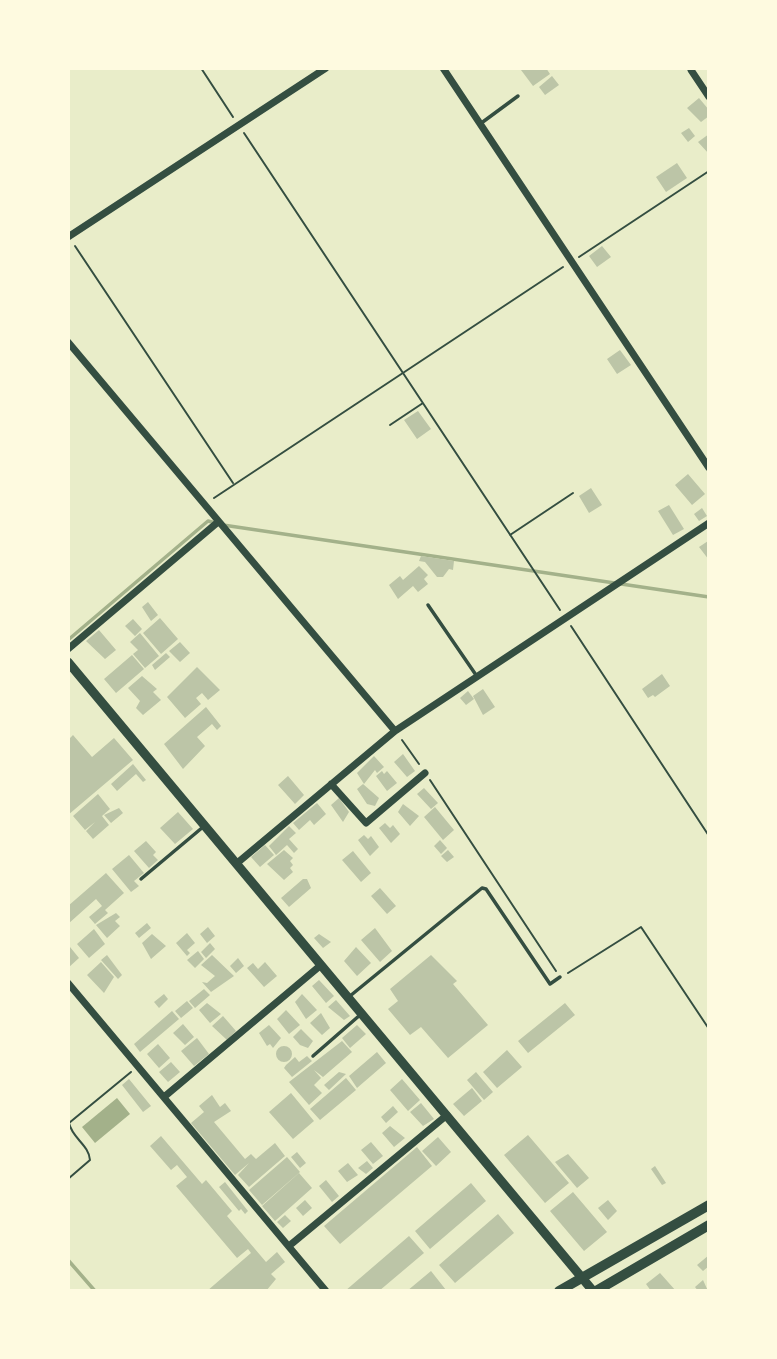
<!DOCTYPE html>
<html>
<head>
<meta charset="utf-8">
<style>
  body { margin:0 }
  #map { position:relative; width:777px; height:1359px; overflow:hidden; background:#e9edc9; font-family:Merriweather,serif }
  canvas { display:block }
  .frame { position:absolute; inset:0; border:70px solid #fefae0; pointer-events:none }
</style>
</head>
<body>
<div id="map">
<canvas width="777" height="1359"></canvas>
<div class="frame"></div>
</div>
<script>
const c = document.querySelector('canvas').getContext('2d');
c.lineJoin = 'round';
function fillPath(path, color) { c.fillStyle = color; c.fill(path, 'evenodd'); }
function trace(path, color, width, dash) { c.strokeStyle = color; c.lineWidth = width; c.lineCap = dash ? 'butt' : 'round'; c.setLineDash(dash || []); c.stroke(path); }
const water = new Path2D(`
  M117,1098L130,1114L95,1143L82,1127Z`);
const stream = new Path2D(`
  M223,525L709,597
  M68,640L208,521L216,523
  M68,1260L95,1291`);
const building = new Path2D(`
  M524,68H546L550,74L533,86L521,70Z
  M552,76L559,85L545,95L539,87Z
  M699,98L709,110V116L701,122L687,108Z
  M689,128L695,136L688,142L681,133Z
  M709,134V154L698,142Z
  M677,163L687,178L666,192L656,177Z
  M602,246L611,257L597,267L589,256Z
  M620,350L631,365L617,374L607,359Z
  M418,411L431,429L417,439L404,420Z
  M688,474L705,494L692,505L675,485Z
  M591,488L602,505L589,513L579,496Z
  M669,505L684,529L673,535L658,511Z
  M702,508L707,516L699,521L694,514Z
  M708,541L709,542V560L699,547Z
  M421,556L454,561L453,570L449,569L443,577H437L425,562L419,561Z
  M419,566L428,575L424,579L428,584L418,592L413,586L398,599L389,585L400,576L403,580Z
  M148,602L158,615L151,621L142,607Z
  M160,618L178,639L161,654L143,633Z
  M133,619L142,629L135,636L125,626Z
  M99,630L116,650L105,659L86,641Z
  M140,633L159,656L145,668L133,654L138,650L130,642Z
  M180,642L190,653L180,662L169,651Z
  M166,653L170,657L155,670L152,665Z
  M132,655L144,669L116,693L104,679Z
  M197,667L220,690L208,700L202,693L196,698L201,704L185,718L167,697Z
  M662,674L670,686L655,697L653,695L648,698L642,689Z
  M142,676L157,689L153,692L161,700L143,715L136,708L140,701L128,688Z
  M483,689L495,707L483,715L473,696Z
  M468,691L474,699L466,705L460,698Z
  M206,707L221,726L217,730L212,724L197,737L205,746L183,769L164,744Z
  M73,735L92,757L114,738L133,760L68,815V740Z
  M403,754L415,771L407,777L394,762Z
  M374,756L384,767L377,773L375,770L364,784L357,773Z
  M133,764L146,780L143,782L136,774L117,791L111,784Z
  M382,771L384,774L387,771L397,783L387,791L376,776Z
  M288,776L304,795L295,804L278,785Z
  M363,784L379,798L375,806L367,804L357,789Z
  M424,788L438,803L431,809L417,794Z
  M98,794L110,809L102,816L109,825L93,839L86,831L95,822L85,830L73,816Z
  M339,798L349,812L343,822L331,805Z
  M317,803L326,814L314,825L310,820L299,830L293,823Z
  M403,804L419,816L410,826L398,812Z
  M435,807L454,830L443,840L424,817Z
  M119,808L123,813L111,823L104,815Z
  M178,812L193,829L175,844L160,828Z
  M385,823L390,828L393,825L400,834L391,843L379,828Z
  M289,826L296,833L289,839L298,849L294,853L287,845L276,855L269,846Z
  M364,835L368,839L371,836L379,847L370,856L358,840Z
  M440,840L447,848L441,854L434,846Z
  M146,841L156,852L153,855L158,860L149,868L134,851Z
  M265,845L274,855L260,867L251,857Z
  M284,850L293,858L290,861L293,865L290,868L293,872L284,880L267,864Z
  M448,850L454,857L447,862L441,856Z
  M353,851L371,873L361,882L342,860Z
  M129,855L144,873L134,881L139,886L131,892L112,869Z
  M106,873L124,893L105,910L108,913L95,924L89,917L102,906L96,899L68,924V906Z
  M303,879H307L311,888L289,907L281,898Z
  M380,888L396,906L387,914L371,896Z
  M116,913L120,917L115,921L120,926L107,938L96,925Z
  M147,923L151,928L139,938L135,933Z
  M208,927L215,936L207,943L200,934Z
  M375,928L392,951L380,962L361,940Z
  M94,929L105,944L89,958L77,944Z
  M187,933L195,943L187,950L190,953L187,956L176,943Z
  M152,934L166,946L151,959L142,943Z
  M319,934L331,942L323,948L314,938Z
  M210,943L215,949L206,958L201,952Z
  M70,947L79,958L68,968V948Z
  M356,947L371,963L357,976L344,961Z
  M198,951L204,959L195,968L187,960Z
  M107,955L122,975L118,979L101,960Z
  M212,955L234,976L211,992L202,982L207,983L215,976L201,965Z
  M431,955L457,981L453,984L488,1025L448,1058L421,1027L410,1035L388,1009L398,1001L390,989Z
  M238,958L244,966L236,973L230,966Z
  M101,962L114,977L104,993L87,975Z
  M265,962L277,976L264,987L247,968L253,963L258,969Z
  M319,980L334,996L326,1003L312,986Z
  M204,989L210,995L195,1008L189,1001Z
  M164,994L168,999L159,1008L154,1002Z
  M302,994L317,1010L306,1019L295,1002Z
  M336,1000L350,1016L344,1020L328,1007Z
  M187,1001L193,1008L181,1018L175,1011Z
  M207,1003L221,1014L210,1023L199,1010Z
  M565,1003L575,1015L528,1053L518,1041Z
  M286,1010L300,1025L289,1034L277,1019Z
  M172,1011L179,1019L140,1052L134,1044Z
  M321,1013L330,1028L322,1035L310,1023Z
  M223,1016L236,1031L227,1040L212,1026Z
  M183,1024L194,1037L185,1045L173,1033Z
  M269,1025L281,1038L273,1048L270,1044L267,1046L259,1033Z
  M357,1025L366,1034L350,1048L342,1038Z
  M301,1029L313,1041L308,1048L300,1045L293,1037Z
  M197,1038L209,1054L194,1066L181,1051Z
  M342,1041L352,1052L323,1077L314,1070L321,1078L314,1085L322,1093L309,1105L289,1082Z
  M158,1044L170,1058L159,1068L147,1054Z
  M276 1054a8 8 0 1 1 16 0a8 8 0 1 1-16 0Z
  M507,1050L522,1067L497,1088L483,1072Z
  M377,1052L386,1063L357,1088L349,1076Z
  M307,1056L312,1061L292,1077L284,1068L286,1065L295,1057L299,1062Z
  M171,1062L180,1072L168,1082L159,1072Z
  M339,1072L346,1074L329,1090L324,1085Z
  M476,1072L493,1092L484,1100L467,1080Z
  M346,1078L356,1090L320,1120L310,1109Z
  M129,1079L151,1106L143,1112L122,1085Z
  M402,1079L420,1100L408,1111L390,1090Z
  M472,1088L482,1101L464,1116L453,1104Z
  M291,1093L314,1121L293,1139L269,1112Z
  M212,1095L220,1107L225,1103L231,1111L214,1122L245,1159L251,1154L256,1159L275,1143L285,1156L249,1187L238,1175L249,1163L235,1175L191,1123L204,1112L199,1106Z
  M421,1103L434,1119L423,1126L410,1112Z
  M393,1106L398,1112L386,1123L381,1117Z
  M390,1126L405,1138L394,1147L382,1133Z
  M528,1135L569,1183L545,1203L504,1155Z
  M161,1136L202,1184L206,1180L232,1211L227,1216L266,1262L277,1252L285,1262L271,1274L276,1279L266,1291H207L251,1253L248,1249L237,1258L176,1186L187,1177L177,1165L171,1170L150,1146Z
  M438,1137L451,1152L436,1166L422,1151Z
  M371,1142L383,1156L373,1164L361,1150Z
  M417,1147L432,1166L340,1244L324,1226Z
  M297,1152L306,1163L300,1168L291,1157Z
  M568,1154L589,1178L577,1188L555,1162Z
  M287,1157L300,1172L262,1205L249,1190Z
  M367,1161L373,1168L366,1174L358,1168Z
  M348,1163L358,1175L347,1182L338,1171Z
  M655,1166L666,1183L662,1185L651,1169Z
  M299,1173L312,1188L275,1221L262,1206Z
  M326,1180L339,1196L332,1202L319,1186Z
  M225,1182L248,1211L245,1214L241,1209L239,1211L219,1187Z
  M471,1183L486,1201L430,1249L415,1231Z
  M573,1192L607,1232L584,1251L550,1211Z
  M305,1200L312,1208L303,1216L296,1208Z
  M608,1200L617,1211L608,1220L598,1208Z
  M498,1214L514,1233L455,1283L439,1265Z
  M285,1215L291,1221L283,1228L277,1222Z
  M409,1236L424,1253L379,1291H345Z
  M709,1255V1266L703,1271L697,1265Z
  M431,1271L446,1290L407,1291Z
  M660,1273L676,1291H651L646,1284Z
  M703,1280L708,1291H698L695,1287Z`);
const path = new Path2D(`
  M201,68L233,117
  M244,133L560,610
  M75,246L233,483
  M579,257L709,171
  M390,425L423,403
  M214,498L563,267
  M510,535L573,493
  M571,626L709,836
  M402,740L419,764
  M430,780L556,971
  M568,973L641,927L709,1029
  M68,1179L90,1160C89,1145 72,1138 69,1123L131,1072`);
const service = new Path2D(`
  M480,124L518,96
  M428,605L476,675
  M141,879L203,827
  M350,996L482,888L486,889L550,984L560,977
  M313,1056L360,1015`);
const minor = new Path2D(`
  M443,68L709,468
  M691,70L709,97
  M68,237L326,68
  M68,342L395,731
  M68,649L218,522
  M331,784L366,823L425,773
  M236,864L395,731L709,523
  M68,983L326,1291
  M164,1097L321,965
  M289,1246L447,1115`);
const tertiary = new Path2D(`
  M68,662L593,1291`);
const secondary = new Path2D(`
  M559,1291L709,1205
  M596,1291L709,1225`);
fillPath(water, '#a3b18a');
trace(stream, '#a3b18a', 3.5);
fillPath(building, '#bcc5a7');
trace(path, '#344e41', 2);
trace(service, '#344e41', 3.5);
trace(minor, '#344e41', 7);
trace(tertiary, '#344e41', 9);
trace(secondary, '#344e41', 10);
</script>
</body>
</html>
